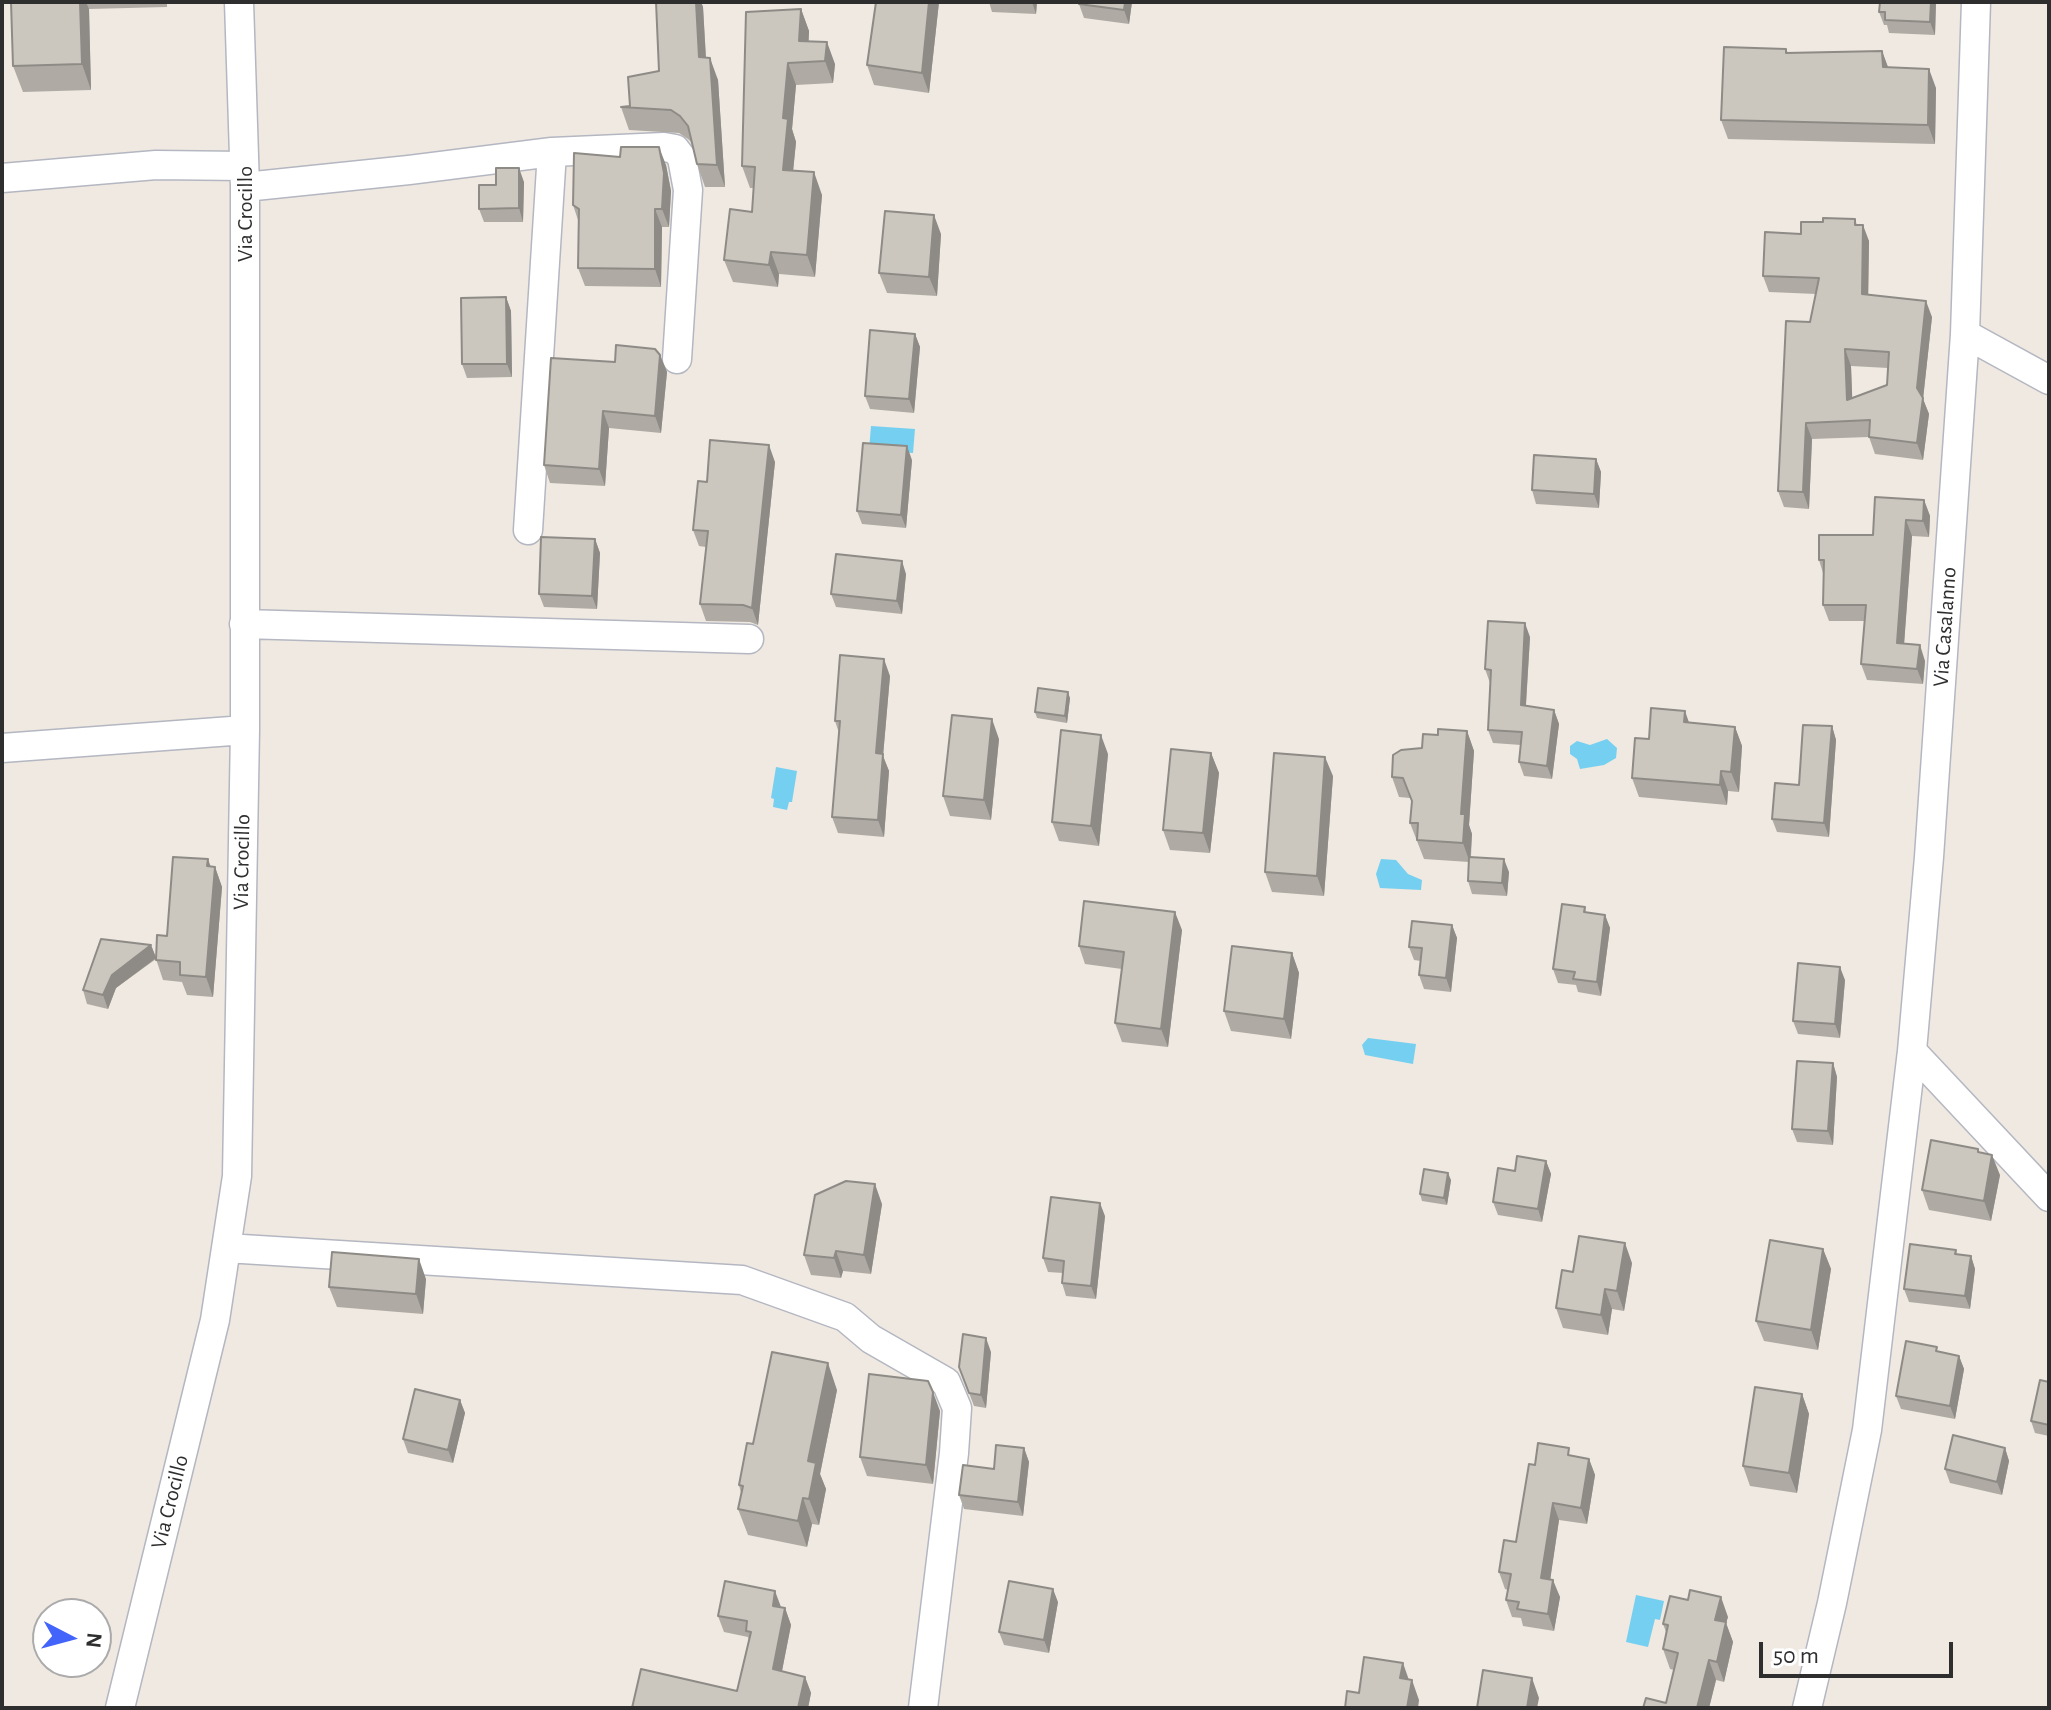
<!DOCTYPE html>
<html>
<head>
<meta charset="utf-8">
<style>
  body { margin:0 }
  #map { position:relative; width:2051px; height:1710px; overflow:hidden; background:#efe9e1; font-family:"Alegreya Sans",sans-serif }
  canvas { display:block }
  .frame { position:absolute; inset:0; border:4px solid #2e2e2e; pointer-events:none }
  .north { position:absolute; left:32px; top:1598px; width:80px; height:80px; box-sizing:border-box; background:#fff; border:2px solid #ababab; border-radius:50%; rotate:96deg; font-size:22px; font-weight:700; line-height:32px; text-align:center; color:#2e2e2e }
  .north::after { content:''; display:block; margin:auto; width:28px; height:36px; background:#4264fb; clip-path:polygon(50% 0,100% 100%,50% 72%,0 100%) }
  .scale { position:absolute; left:1759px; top:1642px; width:194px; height:36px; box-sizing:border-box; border:4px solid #2e2e2e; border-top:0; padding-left:10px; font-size:24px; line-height:28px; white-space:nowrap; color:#2e2e2e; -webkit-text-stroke:6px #fff; paint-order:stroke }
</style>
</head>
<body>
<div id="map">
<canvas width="2051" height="1710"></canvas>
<div class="frame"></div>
<div class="north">N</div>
<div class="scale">50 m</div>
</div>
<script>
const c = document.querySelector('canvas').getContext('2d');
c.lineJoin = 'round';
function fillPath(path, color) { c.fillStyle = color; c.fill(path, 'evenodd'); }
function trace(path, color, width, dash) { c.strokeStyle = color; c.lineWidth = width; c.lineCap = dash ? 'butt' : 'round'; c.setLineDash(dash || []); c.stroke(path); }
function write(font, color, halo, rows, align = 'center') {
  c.font = font + ' "Alegreya Sans",sans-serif'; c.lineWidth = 8; c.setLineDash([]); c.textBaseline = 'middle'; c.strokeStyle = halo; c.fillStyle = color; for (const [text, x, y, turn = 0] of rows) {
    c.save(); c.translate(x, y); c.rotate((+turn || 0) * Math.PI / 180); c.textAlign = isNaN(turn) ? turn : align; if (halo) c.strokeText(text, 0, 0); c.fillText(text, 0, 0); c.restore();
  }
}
const water = new Path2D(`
  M871,426L915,429L913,453L869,450Z
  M1607,739L1617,748L1616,758L1604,765L1580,769L1577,759L1570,754V746L1577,741L1590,745Z
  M776,767L797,771L792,802H789L787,810L773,807L774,799L771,798Z
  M1381,859L1396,860L1408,874L1422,880L1421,890L1380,888L1376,874Z
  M1368,1038L1416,1044L1413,1064L1365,1055L1362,1045Z
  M1636,1595L1664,1601L1660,1620L1655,1619L1648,1647L1626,1642Z`);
const street = new Path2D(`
  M1976,2L1965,334L1929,857L1912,1051L2049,1197
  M2,178L156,165L244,166
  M245,187L409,170L552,152L664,147L675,149L682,158L688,190L677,359
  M1965,334L2049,380
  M528,530L552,152
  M244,624L749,639
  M2,748L245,730
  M226,1248L742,1280L845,1317L871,1339L946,1382L957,1408L954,1453L923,1708
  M120,1708L215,1320L237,1176L245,730V187L239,2
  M1807,1708L1832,1603L1867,1430L1912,1051`);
const wall = new Path2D(`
  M11,2H167V7L89,9L91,90L23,92L13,66Z
  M656,2H701L703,7L706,57L718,80L725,187H705L697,164L692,143L688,139L679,133L629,130L621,107L630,106L659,71Z
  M876,2H939L929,93L874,85L867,65Z
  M989,2H1037L1036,14L992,12Z
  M1132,2L1129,24L1084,18L1079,4Z
  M1880,2H1936L1935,35L1889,33L1887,25H1884L1879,12Z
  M801,9L809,31L808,41L835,64L833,83L796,85L792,129L796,142L793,171L822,195L815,277L779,274L778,287L733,282L724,260L752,212L754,188H750L742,166Z
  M1786,49L1788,53L1882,51L1888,67L1936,88L1935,144L1728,139L1721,120Z
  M666,165L671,191L669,227H662L661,287L585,286L578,268V220L573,205Z
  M524,182L523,222H484L479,209L496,185Z
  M1855,219L1857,225L1869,241L1868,295L1932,317L1923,399L1929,414L1923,460L1875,454L1869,437L1812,439L1809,509L1784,507L1778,491L1816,294L1769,292L1763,276L1801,234L1823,222ZM1851,366L1888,368L1887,385L1852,398Z
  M941,234L937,296L887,293L879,273Z
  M506,297L511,311L512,377L467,378L462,364Z
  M915,334L920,347L914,413L870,409L865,396Z
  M660,355L667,372L661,433L609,428L605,486L550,483L544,465L615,362Z
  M1596,459L1601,472L1599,508L1536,504L1532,490Z
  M912,460L906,528L862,524L857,511Z
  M775,462L758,625L750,622L706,621L700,604L706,547L699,546L693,530L707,482Z
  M1924,500L1930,516L1929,537L1912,536L1904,643L1925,661L1923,684L1867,680L1861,664L1865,621H1829L1823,605V573L1819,560L1873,535Z
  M595,539L600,553L597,609L544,607L539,594Z
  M906,574L902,614L836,607L831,594Z
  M1530,637L1526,706L1554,710L1559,724L1552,779L1524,776L1519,762L1521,745L1493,743L1488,730L1490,683L1485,669Z
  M890,676L883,756L889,771L884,837L838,833L832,817L839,733L835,721Z
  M1070,698L1067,723L1037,718L1035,712Z
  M1689,723L1735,727L1742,746L1739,792L1728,791L1727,805L1639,797L1632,778L1649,739Z
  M1832,726L1836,740L1829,837L1777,832L1772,819L1799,785Z
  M1467,731L1474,751L1469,825L1472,834L1471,857L1509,872L1507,896L1472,894L1468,881L1469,862L1424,859L1410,823L1412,801L1410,798L1399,797L1392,777L1438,735Z
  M999,739L991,820L950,816L943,796Z
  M1211,753L1219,773L1210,853L1170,850L1163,830Z
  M1108,754L1099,846L1059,841L1052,822Z
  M1333,776L1324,896L1272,892L1265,872Z
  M210,867H215L222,887L213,997L187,995L182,982L163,980L156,959L116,988L108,1009L87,1004L83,990L151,945L156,957L167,936Z
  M1585,907L1586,912L1605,915L1610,928L1601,996L1578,992L1576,985L1558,983L1553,969Z
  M1452,925L1457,938L1451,992L1424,989L1419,975L1421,961L1414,960L1409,947Z
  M1182,930L1168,1047L1122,1042L1115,1023L1122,969L1085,964L1079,946Z
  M1292,953L1299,973L1291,1039L1231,1031L1224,1011Z
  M1845,980L1840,1038L1798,1034L1793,1021Z
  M1833,1063L1837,1077L1833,1145L1797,1142L1792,1129Z
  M1546,1161L1551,1174L1542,1222L1498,1215L1493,1202L1515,1171Z
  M2000,1175L1991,1221L1929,1210L1922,1190Z
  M1451,1180L1447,1205L1422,1201L1420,1194Z
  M882,1204L871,1274L843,1271L841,1278L811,1275L804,1255Z
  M1105,1216L1096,1299L1066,1296L1062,1283L1063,1273L1048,1272L1043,1258Z
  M1823,1249L1831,1269L1818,1350L1764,1341L1756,1321Z
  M1956,1250L1957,1254L1971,1256L1975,1269L1970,1309L1909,1302L1904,1289Z
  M1632,1263L1624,1311L1612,1309L1608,1335L1563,1328L1556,1308L1573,1272Z
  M426,1279L423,1314L337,1307L329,1287Z
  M991,1352L986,1408L974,1406L959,1367Z
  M1939,1352L1959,1356L1964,1369L1955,1419L1901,1409L1896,1396Z
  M2049,1382V1436L2035,1433L2031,1421Z
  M837,1390L820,1474L826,1489L819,1525L812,1524L807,1547L748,1535L738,1509L741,1493L739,1485L753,1444Z
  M1802,1394L1809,1414L1797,1493L1750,1486L1743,1466Z
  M460,1400L465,1413L453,1463L408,1453L403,1439Z
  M940,1411L933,1484L867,1476L860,1457Z
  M1024,1448L1029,1462L1023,1516L964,1509L959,1495L994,1469Z
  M2005,1448L2009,1461L2002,1495L1950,1483L1945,1469Z
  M1572,1456L1589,1459L1595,1475L1587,1524L1559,1520L1550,1579L1560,1597L1554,1631L1523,1626L1521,1618L1512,1617L1506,1600L1508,1590L1505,1589L1499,1572L1516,1542L1535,1465Z
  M1058,1602L1049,1653L1004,1645L999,1632Z
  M781,1607L785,1608L791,1625L782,1671L805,1677L811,1693L808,1708H632L737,1691L749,1641L748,1637L724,1632L718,1616Z
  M1728,1617L1726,1623L1733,1642L1724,1682L1716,1680L1709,1708H1643L1666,1703L1674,1670L1670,1669L1663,1649L1666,1632L1663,1624Z`);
const shadedWall = new Path2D(`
  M80,2H86L89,9L91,90L82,64Z
  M696,2H701L703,7L707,79L699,57Z
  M929,2H939L929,93L922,73Z
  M1032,2H1037L1036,14Z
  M1125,2H1132L1129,24L1124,10Z
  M1931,2H1936L1935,35L1930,22Z
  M801,9L809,31L808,63L799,41Z
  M827,42L835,64L833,83L825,61Z
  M1882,51L1889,70L1883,67Z
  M710,58L718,80L725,187L717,165Z
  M788,63L796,85L792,129L796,142L791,192L783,170V118Z
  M1929,69L1936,88L1935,144L1928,125Z
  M659,147L666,165L671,191L669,227L662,209Z
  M519,168L524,182L523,222L519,208Z
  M814,172L822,195L815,277L807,255Z
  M655,209L662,227L661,287L655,269Z
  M934,215L941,234L937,296L929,277Z
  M1863,225L1869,241L1868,310L1862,294Z
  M771,252L779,274L778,287L769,265Z
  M506,297L511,311L512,377L507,364Z
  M1926,301L1932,317L1923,399L1929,414L1923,460L1917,443V388Z
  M915,334L920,347L914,413L909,399Z
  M1845,349L1851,366L1853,417L1847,400Z
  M660,355L667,372L661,433L655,416Z
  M603,411L609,428L605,486L599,469Z
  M1806,423L1812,439L1809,509L1803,492Z
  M769,445L775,462L758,625L752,608Z
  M907,446L912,460L906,528L901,515Z
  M1596,459L1601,472L1599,508L1594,494Z
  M1924,500L1930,516L1929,537L1923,521Z
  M1906,520L1912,536L1903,659L1897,643Z
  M595,539L600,553L597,609L592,596Z
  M902,561L906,574L902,614L897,601Z
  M1525,623L1530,637L1525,718L1521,705Z
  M1920,645L1925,661L1923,684L1917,669Z
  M884,659L890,676L883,756L889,771L884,837L878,820L876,753Z
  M1068,692L1070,698L1067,723L1065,716Z
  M1554,710L1559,724L1552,779L1547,766Z
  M1685,711L1692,731L1684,722Z
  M992,719L999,739L991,820L984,800Z
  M1832,726L1836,740L1829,837L1824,823Z
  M1735,727L1742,746L1739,792L1731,772Z
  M1467,731L1474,751L1469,825L1472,834L1470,863L1463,843L1461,814Z
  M1101,735L1108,754L1099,846L1091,826Z
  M1211,753L1219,773L1210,853L1203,833Z
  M1325,757L1333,776L1324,896L1317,876Z
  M1721,771L1728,791L1727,805L1720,785Z
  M208,859L214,876L215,867L222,887L213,997L206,977Z
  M1504,859L1509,872L1507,896L1502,883Z
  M1175,912L1182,930L1168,1047L1161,1029Z
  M1605,915L1610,928L1601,996L1597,982Z
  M1452,925L1457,938L1451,992L1446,978Z
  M151,945L156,958L116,988L108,1009L103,995L112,975Z
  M1292,953L1299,973L1291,1039L1284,1019Z
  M1840,967L1845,980L1840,1038L1835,1024Z
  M1833,1063L1837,1077L1833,1145L1828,1131Z
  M1992,1155L2000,1175L1991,1221L1984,1201Z
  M1546,1161L1551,1174L1542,1222L1538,1209Z
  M1448,1173L1451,1180L1447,1205L1444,1198Z
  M875,1184L882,1204L871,1274L864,1255Z
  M1100,1203L1105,1216L1096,1299L1091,1286Z
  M1625,1243L1632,1263L1624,1311L1617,1291Z
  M1823,1249L1831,1269L1818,1350L1811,1330Z
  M836,1251L843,1271L841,1278L834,1258Z
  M1971,1256L1975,1269L1970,1309L1965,1296Z
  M419,1259L426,1279L423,1314L416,1294Z
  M1605,1289L1612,1309L1608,1335L1601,1315Z
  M986,1338L991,1352L986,1408L981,1395Z
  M1959,1356L1964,1369L1955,1419L1950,1406Z
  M828,1363L837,1390L820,1474L826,1489L819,1525L809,1499L808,1461Z
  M933,1392L940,1411L933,1484L926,1465Z
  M1802,1394L1809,1414L1797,1493L1789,1473Z
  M460,1400L465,1413L453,1463L448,1450Z
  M1024,1448L1029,1462L1023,1516L1018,1502Z
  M2005,1448L2009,1461L2002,1495L1997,1482Z
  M1589,1459L1595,1475L1587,1524L1581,1508Z
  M803,1498L812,1524L807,1547L798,1521Z
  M1553,1503L1559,1520L1548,1595L1541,1578Z
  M1553,1580L1560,1597L1554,1631L1548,1614Z
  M1053,1589L1058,1602L1049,1653L1044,1640Z
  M775,1591L781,1607L773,1606Z
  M1721,1597L1728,1617L1726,1623L1733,1642L1724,1682L1717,1662L1715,1620Z
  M785,1608L791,1625L779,1686L773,1669Z
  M1709,1660L1716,1680L1709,1708H1697Z
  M1403,1663L1410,1683L1400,1678Z
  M805,1677L811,1693L808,1708H798Z
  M1532,1678L1539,1698L1537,1708H1527Z
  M1412,1680L1419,1700L1418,1708H1407Z`);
const building = new Path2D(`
  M11,2H80L82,64L13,66Z
  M656,2H696L699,57L710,58L717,165L697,164L688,126L680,116L671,110L621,107L630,106L628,77L659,71Z
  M876,2H929L922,73L867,65Z
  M1079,2H1125L1124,10L1079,4Z
  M1880,2H1931L1930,22L1885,20V12H1879Z
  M801,9L799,41L827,42L825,61L788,63L783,118L788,119L783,170L814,172L807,255L771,252L769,265L724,260L730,209L752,212L755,167L742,166L746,12Z
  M1724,47L1786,49V53L1882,51L1883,67L1929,69L1928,125L1721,120Z
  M621,147H659L664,173L662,209H655V269L578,268L579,209L573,205L574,153L620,157Z
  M496,168H519V208L479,209V185H496Z
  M885,211L934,215L929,277L879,273Z
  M1823,218L1855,219V225H1863L1862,294L1926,301L1917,388L1923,398L1917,443L1869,437L1870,420L1806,423L1803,492L1778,491L1786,321L1810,322L1819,278L1763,276L1765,232L1801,234V222H1823ZM1845,349L1889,352L1887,385L1847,400Z
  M506,297L507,364H462L461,298Z
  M870,330L915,334L909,399L865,396Z
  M616,345L655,349L660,355L655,416L603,411L599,469L544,465L551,358L615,362Z
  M710,440L769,445L752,608L743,605L700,604L708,531L693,530L698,481L707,482Z
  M863,443L907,446L901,515L857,511Z
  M1534,455L1596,459L1594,494L1532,490Z
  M1875,497L1924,500L1923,521L1906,520L1897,643L1920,645L1917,669L1861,664L1866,605H1823L1824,560H1819V535H1873Z
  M541,537L595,539L592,596L539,594Z
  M836,554L902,561L897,601L831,594Z
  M1488,621L1525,623L1521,705L1554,710L1547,766L1519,762L1522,732L1488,730L1491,670L1485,669Z
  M840,655L884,659L876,753L883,754L878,820L832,817L840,721H835Z
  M1038,688L1068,692L1065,716L1035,712Z
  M1651,708L1685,711L1684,722L1735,727L1731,772L1721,771L1720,785L1632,778L1635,738L1649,739Z
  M952,715L992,719L984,800L943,796Z
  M1803,725L1832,726L1824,823L1772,819L1775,783L1799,785Z
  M1438,729L1467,731L1461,814H1465L1463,843L1417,840L1418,823H1410L1412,801L1403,778L1392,777L1393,755L1401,750L1422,748L1423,734L1438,735Z
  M1061,730L1101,735L1091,826L1052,822Z
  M1171,749L1211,753L1203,833L1163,830Z
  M1274,753L1325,757L1317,876L1265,872Z
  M173,857L208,859L207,866L215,867L206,977L180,975V962L156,960L157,935L167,936Z
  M1469,857L1504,859L1502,883L1468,881Z
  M1084,901L1175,912L1161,1029L1115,1023L1124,952L1079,946Z
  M1562,904L1585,907L1584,912L1605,915L1597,982L1573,979L1575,972L1553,969Z
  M1412,921L1452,925L1446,978L1419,975L1422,948L1409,947Z
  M101,939L151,945L112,975L103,995L83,990Z
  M1232,946L1292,953L1284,1019L1224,1011Z
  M1798,963L1840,967L1835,1024L1793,1021Z
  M1797,1061L1833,1063L1828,1131L1792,1129Z
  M1931,1140L1978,1149V1152L1992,1155L1984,1201L1922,1190Z
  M1517,1156L1546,1161L1538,1209L1493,1202L1498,1168L1515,1171Z
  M1424,1169L1448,1173L1444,1198L1420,1194Z
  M846,1181L875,1184L864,1255L836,1251L834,1258L804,1255L815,1195Z
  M1051,1197L1100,1203L1091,1286L1062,1283L1064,1261L1043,1258Z
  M1579,1236L1625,1243L1617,1291L1605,1289L1601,1315L1556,1308L1562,1270L1573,1272Z
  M1770,1240L1823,1249L1811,1330L1756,1321Z
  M1910,1244L1956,1250L1955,1254L1971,1256L1965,1296L1904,1289Z
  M332,1252L419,1259L416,1294L329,1287Z
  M963,1334L986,1338L981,1395L969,1393L959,1367Z
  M1906,1341L1937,1347L1936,1351L1959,1356L1950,1406L1896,1396Z
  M772,1352L828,1363L808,1461L816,1463L809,1499L803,1498L798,1521L738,1509L743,1486L739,1485L747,1443L753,1444Z
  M869,1374L928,1381L933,1392L926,1465L860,1457Z
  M2040,1380L2049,1382V1425L2031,1421Z
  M1755,1387L1802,1394L1789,1473L1743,1466Z
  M415,1389L460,1400L448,1450L403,1439Z
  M1953,1435L2005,1448L1997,1482L1945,1469Z
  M1538,1443L1569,1448L1568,1455L1589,1459L1581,1508L1553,1503L1541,1578L1553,1580L1548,1614L1517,1609L1519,1602L1506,1600L1511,1574L1499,1572L1504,1540L1516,1542L1529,1464L1535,1465Z
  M996,1445L1024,1448L1018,1502L959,1495L963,1465L994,1469Z
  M725,1581L775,1591L773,1606L785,1608L773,1669L805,1677L798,1708H632L641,1669L737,1691L751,1632L746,1631L747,1621L718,1616Z
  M1009,1581L1053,1589L1044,1640L999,1632Z
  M1690,1590L1721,1597L1715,1620L1726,1622L1717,1662L1709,1660L1697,1708H1643L1646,1698L1666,1703L1678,1653L1663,1649L1668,1625L1663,1624L1670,1596L1688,1600Z
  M1364,1657L1403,1663L1400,1678L1412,1680L1407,1708H1345L1347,1691L1359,1693Z
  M1483,1670L1532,1678L1527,1708H1477Z`);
const streetNames = [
  ["Via Crocillo",245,214,-90],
  ["Via Casalanno",1945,627,-86],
  ["Via Crocillo",242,862,-89],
  ["Via Crocillo",170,1502,-76]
];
fillPath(water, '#75cff0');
trace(street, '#b4b7c1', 31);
trace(street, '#fff', 28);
fillPath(wall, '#afaba4');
fillPath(shadedWall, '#8e8b86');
fillPath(building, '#cbc7bf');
trace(building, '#8e8b86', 2);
write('22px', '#2e2e2e', '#fff', streetNames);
</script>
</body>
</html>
